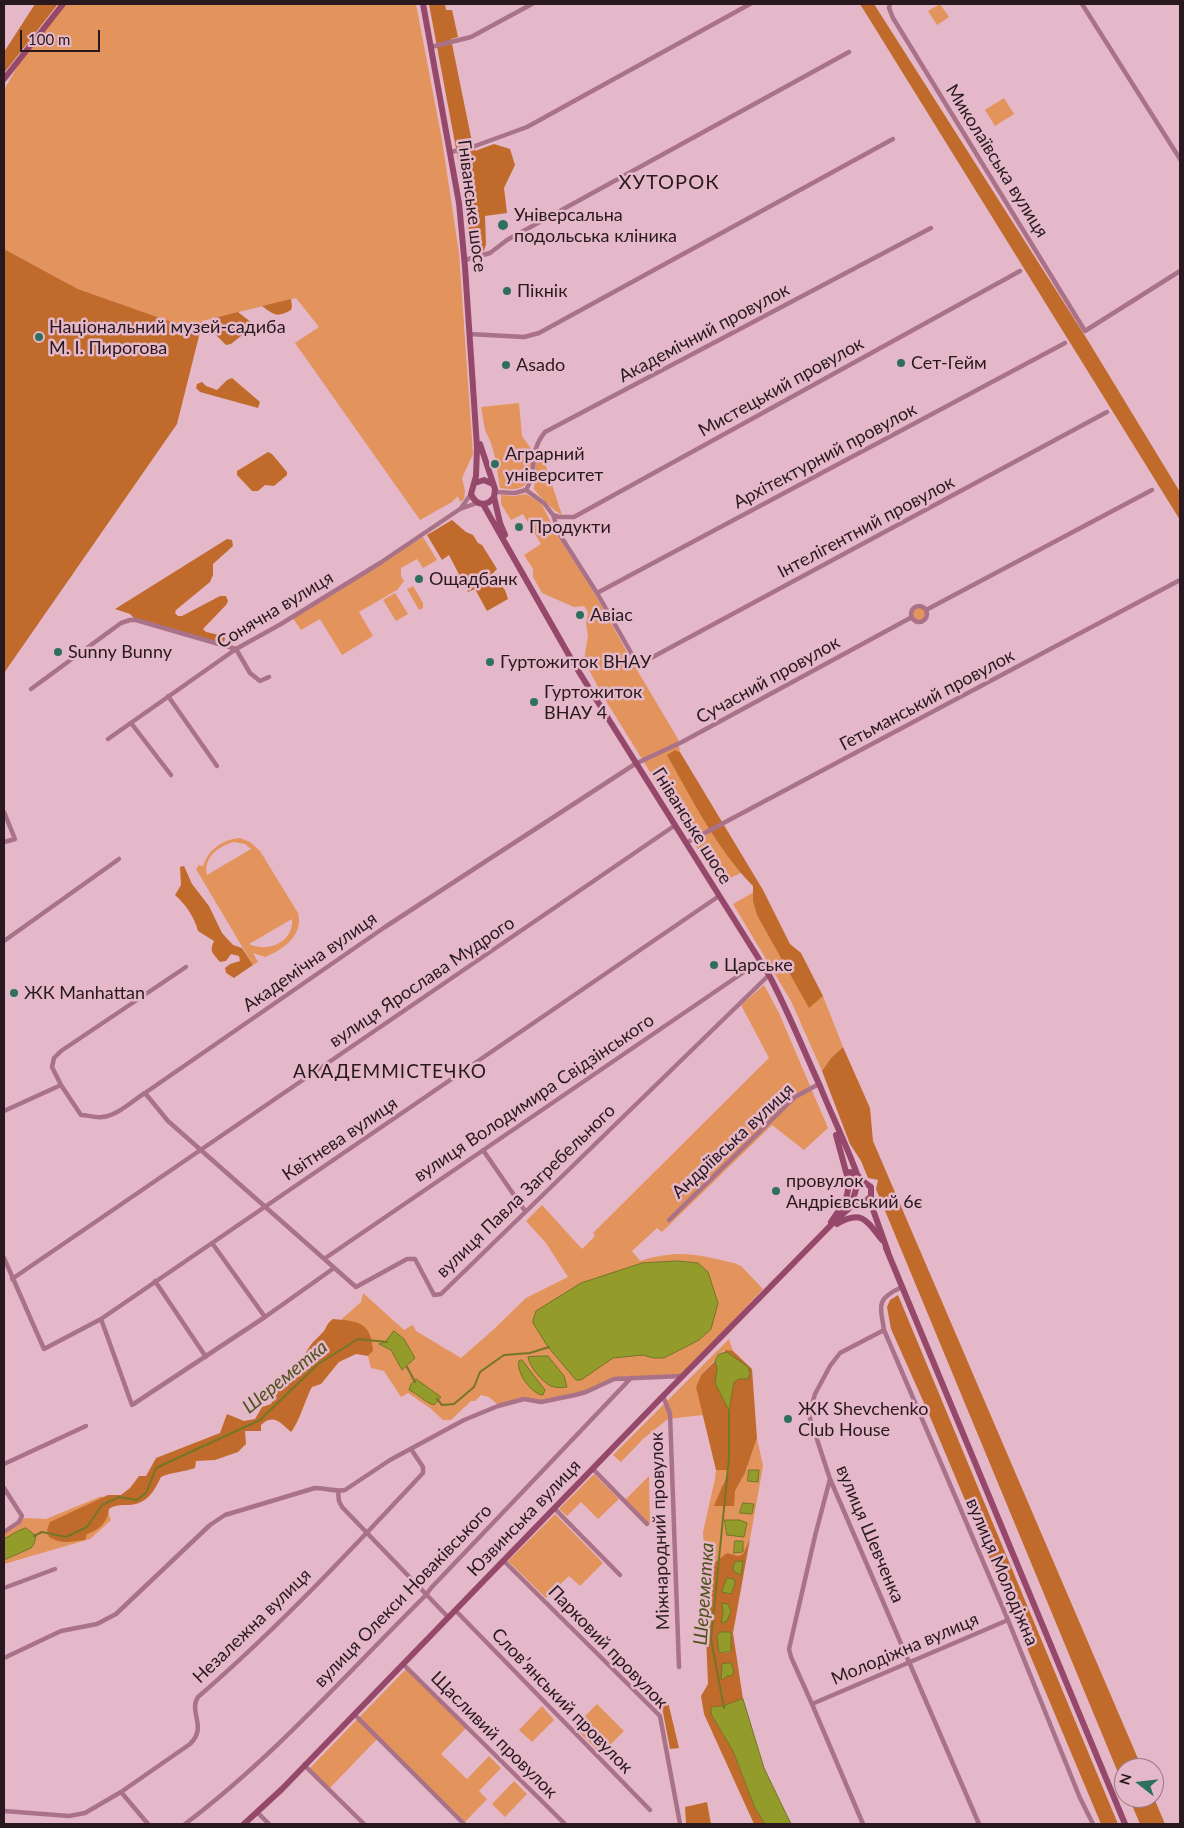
<!DOCTYPE html>
<html>
<head>
<meta charset="utf-8">
<style>
  body { margin:0 }
  #map { position:relative; width:1184px; height:1828px; overflow:hidden; background:#e4b8c9; font-family:Lato,sans-serif }
  canvas { display:block }
  .frame { position:absolute; inset:0; border:5px solid #29191f; pointer-events:none }
  .north { position:absolute; left:1114px; top:1758px; width:50px; height:50px; box-sizing:border-box; background:#e4b8c9; border:1px solid #997885; border-radius:50%; rotate:286deg; font-size:14px; font-weight:700; line-height:20px; text-align:center; color:#29191f }
  .north::after { content:''; display:block; margin:auto; width:18px; height:22px; background:#2e6f5e; clip-path:polygon(50% 0,100% 100%,50% 72%,0 100%) }
  .scale { position:absolute; left:20px; top:30px; width:80px; height:22px; box-sizing:border-box; border:2px solid #29191f; border-top:0; padding-left:6px; font-size:15px; line-height:18px; white-space:nowrap; color:#29191f; -webkit-text-stroke:4px #e4b8c9; paint-order:stroke }
</style>
</head>
<body>
<div id="map">
<canvas width="1184" height="1828"></canvas>
<div class="frame"></div>
<div class="north">N</div>
<div class="scale">100 m</div>
</div>
<script>
const c = document.querySelector('canvas').getContext('2d');
c.lineJoin = 'round';
function fillPath(path, color) { c.fillStyle = color; c.fill(path, 'evenodd'); }
function trace(path, color, width, dash) { c.strokeStyle = color; c.lineWidth = width; c.lineCap = dash ? 'butt' : 'round'; c.setLineDash(dash || []); c.stroke(path); }
function write(font, color, halo, rows, align = 'center') {
  c.font = font + ' Lato,sans-serif'; c.lineWidth = 5; c.setLineDash([]); c.textBaseline = 'middle'; c.strokeStyle = halo; c.fillStyle = color; for (const [text, x, y, turn = 0] of rows) {
    c.save(); c.translate(x, y); c.rotate((+turn || 0) * Math.PI / 180); c.textAlign = isNaN(turn) ? turn : align; if (halo) c.strokeText(text, 0, 0); c.fillText(text, 0, 0); c.restore();
  }
}
const green = new Path2D(`
  M63,4H416L442,140L459,253L473,454L462,478L465,491L464,499L460,502L458,496L452,502L420,520L295,343L319,327L296,298L202,321L200,332L78,289L4,249V90L28,48Z
  M940,4L949,17L937,25L928,11Z
  M1004,98L1014,114L995,126L985,110Z
  M519,403L522,436L532,450C530,476 533,494 500,488L495,457L491,443L485,430L481,407Z
  M540,448L560,509L562,515C556,513 538,495 534,489L537,453Z
  M526,494L541,503L558,536L595,594L637,670L678,739L680,752L675,750L705,822L741,873L719,883L606,701L584,661L588,635L586,624L588,612L584,606L574,607L542,593L533,577V569L524,555L541,544L523,514L511,520L501,504V495L514,496Z
  M423,537L437,560L423,568L417,559L401,568V576L404,581L397,590L359,612L373,636L342,655L320,619L301,630L292,617Z
  M413,586L423,603V608L419,610L407,589Z
  M395,593L408,614L396,621L383,600Z
  M911 614a8 8 0 1 1 16 0a8 8 0 1 1-16 0Z
  M240,838L250,842L260,851L298,913C304,935 283,950 265,957L253,953L258,962L253,965L196,869L199,865L203,866C209,849 221,840 240,838ZM234,842L245,844L251,849L207,875C203,857 219,846 234,842ZM292,919C294,942 268,953 249,944Z
  M754,892L753,901L809,1007L823,996L843,1047L831,1058L822,1071L791,1001L733,904Z
  M764,985L779,1013L828,1128L804,1150L772,1125L662,1232L657,1228L632,1251L640,1261C677,1249 697,1254 734,1263L741,1266L763,1289L681,1376L617,1378L589,1391L544,1402L524,1399L497,1404L489,1397L481,1395L475,1401H471L451,1420H443L430,1408L408,1393L401,1397L384,1371L371,1368L368,1356L373,1351L342,1319L361,1302L363,1293L404,1330L413,1325L416,1331L461,1358L493,1330L526,1298L568,1277L546,1243L526,1221L542,1205L582,1249L595,1236L593,1233L769,1058L741,1005Z
  M729,1339L733,1351H723L701,1375L696,1387L703,1415L668,1419L644,1438L621,1462L613,1455Z
  M757,1438L763,1466L750,1539L743,1554L713,1564L705,1579L703,1532L715,1479L716,1470H729L722,1485L735,1491L745,1473Z
  M594,1474L619,1499L598,1519L581,1502L567,1516L559,1509Z
  M649,1476L650,1524H647L624,1501Z
  M102,1496L111,1520L90,1539L4,1564V1532L25,1518L46,1519Z
  M555,1514L603,1563L580,1586L569,1576L546,1598L508,1561Z
  M407,1668L467,1727L441,1754L467,1779L489,1756L501,1768L479,1791L487,1799L465,1822L378,1738L329,1789L309,1769Z
  M597,1704L624,1731L601,1754L574,1727Z
  M542,1706L554,1720L532,1742L519,1730Z
  M514,1781L527,1794L505,1817L492,1804Z`);
const forest = new Path2D(`
  M35,4H58L4,73V52Z
  M429,4H445L446,10H452L458,37L451,39L471,137L475,151L494,144L510,149L515,165L504,188L507,213L485,216L486,244L484,251L478,254L471,251L466,202Z
  M860,4H874L1087,339L1180,492V520Z
  M4,249L78,289L200,332L177,424L4,673Z
  M291,299L292,306L291,310C277,318 274,315 262,306Z
  M238,312L252,323L251,328L231,344L226,345L210,329V319Z
  M232,378L260,402L258,408L200,392L196,388L197,384L202,382L206,386L217,390L227,380Z
  M268,452L272,454L287,472V475L274,486L265,485L258,491H252L237,475V471Z
  M452,520L466,532L473,535L478,543L482,545L497,569L492,574L505,590L508,599L487,611L475,589L468,592L449,555L442,560L427,535Z
  M227,539L232,540L233,546L213,564V575L210,582L176,610L175,613L178,616H182L220,596H226L228,601L226,605L203,629L206,632L224,636L225,639L223,645L136,620L130,614L115,609Z
  M675,750L680,752L763,890L790,944L801,953L823,996L809,1008L757,915L753,901V886C717,849 693,801 667,755Z
  M184,866L192,884L209,906L222,933L233,945L242,948L253,965L234,978L226,973L225,968L230,964L240,961L239,956L231,954L226,961L220,962C213,953 209,952 214,941L198,931C194,916 186,905 175,895L181,885L180,867Z
  M843,1047L870,1108L873,1141L1142,1768H1124V1787L876,1189L878,1180L868,1178L861,1161L850,1144L822,1071L831,1058Z
  M898,1295L1118,1824H1101L928,1412L891,1329L887,1307L890,1300Z
  M333,1319C360,1321 371,1323 373,1351L368,1356L356,1354L339,1362L321,1384L312,1387C305,1400 299,1423 291,1432C281,1423 273,1413 261,1425V1431H245L246,1444L238,1452L215,1460L196,1461L195,1468C184,1472 172,1472 161,1477C153,1493 147,1504 128,1505C121,1505 114,1505 109,1509C108,1522 99,1530 87,1534L85,1540C72,1541 61,1545 49,1537L47,1530L50,1522L108,1495H121L130,1488L139,1476H146L156,1458L220,1433L227,1414L244,1421L255,1419L262,1407L271,1404L278,1389L281,1386L282,1378C300,1369 300,1361 310,1346C314,1340 320,1336 324,1331C327,1326 328,1322 333,1319Z
  M726,1350L733,1351L752,1369L757,1438L745,1473L735,1491L734,1506H714L729,1470H716L696,1387L701,1375Z
  M750,1539L733,1633L743,1699L723,1706L712,1707L711,1713L733,1751L755,1808L765,1824H754L704,1714L701,1696L708,1684L706,1636L701,1614L705,1579L713,1564L727,1553L738,1556L743,1554ZM730,1632L731,1652L719,1653Z
  M661,1702H668L679,1748L670,1749Z
  M1129,1798H1154L1165,1824H1140Z
  M707,1802L711,1824H686L685,1807Z`);
const water = new Path2D(`
  M678,1261L698,1263L708,1272L718,1303L711,1329L699,1340L664,1358H653L643,1355L613,1358L581,1380H576L548,1347L533,1323V1320L536,1311L581,1283L642,1263Z
  M394,1331L404,1339L415,1358L402,1370L391,1350L379,1344L385,1342Z
  M727,1352L748,1367L750,1373L748,1379H739L734,1382L729,1411L715,1383L717,1369L715,1361L718,1355Z
  M543,1356H548L564,1376L567,1387C561,1388 556,1388 551,1386C542,1382 529,1366 528,1357Z
  M522,1360L545,1390L543,1395C532,1395 515,1371 519,1361Z
  M416,1379L441,1397L434,1405C426,1403 418,1394 409,1390L411,1384Z
  M749,1470H759L758,1482L748,1481Z
  M743,1503L754,1504L752,1514L740,1513Z
  M725,1520H740L747,1523L744,1537L727,1535Z
  M26,1528L36,1536L34,1544L31,1548L4,1560V1539L16,1532Z
  M735,1541H743V1552L734,1553Z
  M743,1561L741,1575L734,1572L733,1567L735,1562Z
  M727,1578L734,1579L735,1584L731,1594L722,1592Z
  M722,1603L728,1604L731,1611L727,1621L721,1623L723,1614Z
  M720,1632H731V1652H725L719,1653L717,1637Z
  M731,1663L734,1672L731,1676H727L722,1680L721,1679L722,1664Z
  M743,1699L764,1768L791,1824H765L755,1808L733,1751L711,1714V1707L723,1706Z`);
const stream = new Path2D(`
  M407,1367L415,1382
  M437,1399L442,1405L454,1404L474,1387L480,1372L504,1355L530,1353L549,1347
  M34,1536L42,1532L66,1537L87,1527L102,1505L119,1497L137,1500L146,1493L156,1468L260,1420L318,1364L358,1339L387,1342
  M724,1708L711,1639L729,1458V1410`);
const minor = new Path2D(`
  M890,4L889,8L893,18L1085,331L1180,271
  M1082,4L1180,159
  M431,47L471,37L532,4
  M451,152L475,146L527,127L750,4
  M465,260L490,253L507,240L849,52
  M469,334L524,337L539,333L893,139
  M526,490C539,470 527,454 545,432L931,228
  M496,492L515,493L526,490L544,503L553,515L560,535L597,593L638,665L1107,412
  M461,508L471,494
  M553,515L559,517H574L1020,271
  M597,593L1065,343
  M911 614a8 8 0 1 1 16 0a8 8 0 1 1-16 0Z
  M926,610L1152,490
  M31,689L121,623L130,620H136L236,649L250,673L260,681L269,677
  M168,696L217,766
  M131,723L171,775
  M108,739L236,649L281,624L380,563L460,509L477,503
  M4,812L15,839L4,842
  M686,843L1180,580
  M4,941L119,859
  M61,1085L52,1067L54,1058L61,1051L186,967
  M145,1093L168,1121L356,1287L407,1259H415L432,1291L434,1295L441,1294L769,975
  M4,1111L61,1085L81,1115C88,1115 95,1118 102,1117C117,1116 132,1101 145,1093L385,927L635,764L682,742L912,617
  M483,1150L525,1211
  M669,1220L795,1097L819,1084
  M212,1243L265,1317
  M4,1258L44,1349L101,1319L719,896
  M324,1259L760,961
  M12,1279L674,826
  M155,1281L206,1357
  M902,1287C876,1299 880,1304 884,1330L840,1353L830,1366L815,1394L809,1415L830,1479L979,1824
  M101,1319L132,1405L265,1317L334,1268
  M884,1330L1008,1620L1080,1798L1093,1824
  M663,1396L670,1414L679,1667
  M4,1464L86,1426
  M593,1469L647,1524
  M830,1479L815,1536L789,1649L791,1657L812,1704L863,1824
  M4,1488L22,1516L19,1522L4,1532
  M338,1491L339,1501L342,1507L448,1617
  M554,1508L620,1575
  M504,1561L660,1716L680,1824
  M4,1588L55,1569
  M455,1610L650,1810
  M4,1658L61,1631L97,1624L116,1614L210,1525L225,1515L315,1488C325,1488 336,1492 345,1490L390,1460L464,1420L498,1406L524,1399L541,1402L575,1395L586,1392L614,1379L682,1376
  M403,1664L565,1824
  M812,1704L1008,1620
  M354,1714L464,1824
  M304,1765L364,1824
  M121,1792L148,1824
  M4,1811L69,1816L85,1813L121,1792L190,1744C208,1727 188,1712 198,1697C278,1628 351,1550 423,1473V1467L411,1449
  M257,1812L269,1824
  M185,1824C274,1757 347,1673 426,1595L431,1588L631,1378`);
const secondary = new Path2D(`
  M423,4L459,203L465,267L477,447L476,476L471,494C476,506 487,507 494,497
  M4,79L63,4
  M480,444L495,489L494,497L500,523L505,535
  M475,483L484,480L493,484
  M483,504L574,664L769,975C788,1011 803,1049 820,1086C832,1116 846,1144 857,1174L861,1180L871,1187V1204L888,1252
  M850,1172L856,1188
  M847,1206L853,1199L857,1186
  M831,1222L844,1203L847,1195L849,1183L836,1135
  M837,1224C862,1209 867,1221 882,1240
  M886,1248L1125,1824
  M244,1824L282,1789L663,1396L834,1222L856,1202L867,1200L871,1196`);
const markers = [
  [503,225,6,"#2e6f5e"],
  [507,291,5,"#2e6f5e"],
  [39,337,5,"#2e6f5e"],
  [901,363,5,"#2e6f5e"],
  [506,365,5,"#2e6f5e"],
  [495,464,5,"#2e6f5e"],
  [519,527,5,"#2e6f5e"],
  [419,579,5,"#2e6f5e"],
  [580,615,5,"#2e6f5e"],
  [58,652,5,"#2e6f5e"],
  [490,662,5,"#2e6f5e"],
  [534,702,5,"#2e6f5e"],
  [714,965,5,"#2e6f5e"],
  [14,993,5,"#2e6f5e"],
  [776,1191,5,"#2e6f5e"],
  [788,1419,5,"#2e6f5e"]
];
const streetNames = [
  ["Миколаївська вулиця",997,161,58],
  ["Гніванське шосе",472,206,83],
  ["Академічний провулок",704,333,-28],
  ["Мистецький провулок",781,387,-29],
  ["Архітектурний провулок",825,456,-28],
  ["Інтелігентний провулок",866,527,-28],
  ["Сонячна вулиця",275,610,-31],
  ["Сучасний провулок",768,680,-29],
  ["Гетьманський провулок",927,700,-28],
  ["Гніванське шосе",692,826,58],
  ["Академічна вулиця",310,962,-35],
  ["вулиця Ярослава Мудрого",422,982,-34],
  ["вулиця Володимира Свідзінського",534,1098,-34],
  ["Квітнева вулиця",340,1139,-34],
  ["Андріївська вулиця",733,1141,-43],
  ["вулиця Павла Загребельного",526,1191,-44],
  ["Юзвинська вулиця",524,1518,-46],
  ["Міжнародний провулок",660,1531,-92],
  ["вулиця Шевченка",870,1534,67],
  ["вулиця Молодіжна",1002,1572,67],
  ["вулиця Олекси Новаківського",403,1596,-46],
  ["Незалежна вулиця",252,1626,-44],
  ["Парковий провулок",608,1647,46],
  ["Молодіжна вулиця",905,1649,-23],
  ["Словʼянський провулок",562,1701,46],
  ["Щасливий провулок",494,1735,45]
];
const poiNames = [
  ["Універсальна",514,215],
  ["подольська кліника",514,236],
  ["Пікнік",517,291],
  ["Національний музей-садиба",49,327],
  ["М. І. Пирогова",49,348],
  ["Сет-Гейм",911,363],
  ["Asado",516,365],
  ["Аграрний",505,454],
  ["університет",505,475],
  ["Продукти",529,527],
  ["Ощадбанк",429,579],
  ["Авіас",590,615],
  ["Sunny Bunny",68,652],
  ["Гуртожиток ВНАУ",500,662],
  ["Гуртожиток",544,692],
  ["ВНАУ 4",544,713],
  ["Царське",724,965],
  ["ЖК Manhattan",24,993],
  ["провулок",786,1181],
  ["Андрієвський 6є",786,1202],
  ["ЖК Shevchenko",798,1409],
  ["Club House",798,1430]
];
const neighbourhoodNames = [
  ["АКАДЕММІСТЕЧКО",390,1072]
];
const waterNames = [
  ["Шереметка",285,1377,-39],
  ["Шереметка",704,1594,-86]
];
const quarterNames = [
  ["ХУТОРОК",669,183]
];
fillPath(green, '#e3935c');
fillPath(forest, '#c06b2b');
fillPath(water, '#939c2b');
trace(water, '#737527', 1);
trace(stream, '#737527', 2);
trace(minor, '#a97288', 4.5);
trace(secondary, '#96486a', 6);
for (const [x, y, r, color] of markers) { const dot = new Path2D(); dot.arc(x, y, r, 0, 2 * Math.PI); c.fillStyle = color; c.fill(dot); trace(dot, '#e4b8c9', 2); }
write('18px', '#29191f', '#e4b8c9', streetNames);
write('18px', '#29191f', '#e4b8c9', poiNames, 'left');
c.letterSpacing = '1px';
write('19px', '#29191f', '#e4b8c9', neighbourhoodNames);
c.letterSpacing = '0px';
write('italic 19px', '#4e531b', '#e4b8c9', waterNames);
c.letterSpacing = '1px';
write('20px', '#29191f', '#e4b8c9', quarterNames);
c.letterSpacing = '0px';
</script>
</body>
</html>
